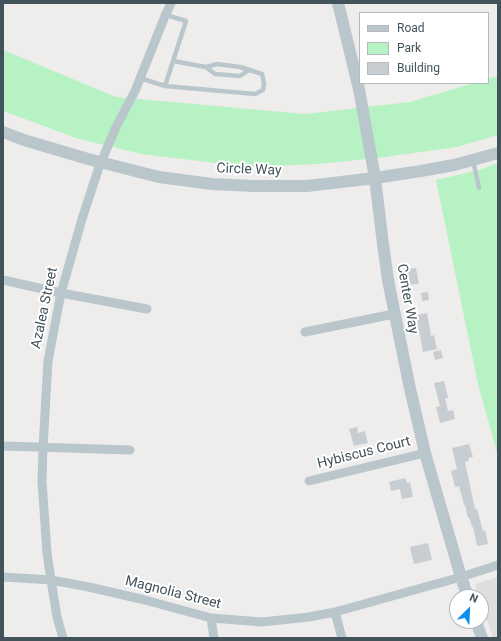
<!DOCTYPE html>
<html>
<head>
<meta charset="utf-8">
<style>
  body { margin:0 }
  #map { position:relative; width:501px; height:641px; overflow:hidden; background:#efecec; font-family:Roboto,sans-serif }
  canvas { display:block }
  .frame { position:absolute; inset:0; border:4px solid #43535b; pointer-events:none }
  .legend { position:absolute; left:359px; top:12px; width:130px; height:72px; box-sizing:border-box; background:#fff; border:1px solid #b4babd; margin:0; padding:5px 7px; list-style:none; font-size:12px; color:#43535b }
  .legend li { display:flex; align-items:center; gap:8px; height:20px }
  .legend b { width:20px; border:1px solid #b4babd }
  .north { position:absolute; left:449px; top:589px; width:40px; height:40px; box-sizing:border-box; background:#fff; border:1px solid #b4babd; border-radius:50%; rotate:24deg; font-size:11px; font-weight:700; line-height:16px; text-align:center; color:#43535b }
  .north::after { content:''; display:block; margin:auto; width:14px; height:18px; background:#0b90eb; clip-path:polygon(50% 0,100% 100%,50% 72%,0 100%) }
</style>
</head>
<body>
<div id="map">
<canvas width="501" height="641"></canvas>
<div class="frame"></div>
<ul class="legend">
<li><b style="height:5px;background:#b9c7cd"></b>Road</li>
<li><b style="height:11px;background:#b6f2c3"></b>Park</li>
<li><b style="height:11px;background:#c8cdd2"></b>Building</li>
</ul>
<div class="north">N</div>
</div>
<script>
const c = document.querySelector('canvas').getContext('2d');
c.lineJoin = 'round';
function fillPath(path, color) { c.fillStyle = color; c.fill(path, 'evenodd'); }
function trace(path, color, width, dash) { c.strokeStyle = color; c.lineWidth = width; c.lineCap = dash ? 'butt' : 'round'; c.setLineDash(dash || []); c.stroke(path); }
function write(font, color, halo, rows, align = 'center') {
  c.font = font + ' Roboto,sans-serif'; c.lineWidth = 4; c.setLineDash([]); c.textBaseline = 'middle'; c.strokeStyle = halo; c.fillStyle = color; for (const [text, x, y, turn = 0] of rows) {
    c.save(); c.translate(x, y); c.rotate((+turn || 0) * Math.PI / 180); c.textAlign = isNaN(turn) ? turn : align; if (halo) c.strokeText(text, 0, 0); c.fillText(text, 0, 0); c.restore();
  }
}
const education = new Path2D(`
  M498,577V638H493L481,602V597H479L475,584Z`);
const green = new Path2D(`
  M3,50L116,97L305,114L410,102L474,83H488V79L498,76V135L457,147L385,157L319,164L248,167L142,154L79,139L3,111Z
  M498,163V456L478,384L436,180L479,170Z`);
const building = new Path2D(`
  M416,268L419,284L409,285L406,269Z
  M428,292L429,300L422,301L421,293Z
  M427,313L431,336L434,335L437,349L423,352L416,315Z
  M441,350L443,358L435,360L433,352Z
  M444,381L448,398H445L448,411L453,410L455,419L440,423L436,407L440,406L434,383Z
  M357,427L358,433L365,431L368,443L354,446L349,429Z
  M469,444L473,457L468,458L469,461L465,462L475,509H477L483,531L485,530L488,544L477,546L473,527H472L469,517L468,518L465,505H464L459,486L455,487L451,471L457,469L452,448Z
  M405,478L407,483L410,482L413,497L402,499L400,489L391,491L389,482Z
  M428,543L432,560L414,564L410,547Z`);
const service = new Path2D(`
  M166,15L186,21L165,86L255,94L263,90L264,83L262,74L240,67L217,64L206,67
  M173,61L206,67L215,74L240,76L249,70
  M140,78L165,86
  M473,160L479,188`);
const minor = new Path2D(`
  M3,280L61,293L147,309
  M305,332L394,314
  M3,446L130,450
  M309,481L425,453
  M3,577L51,580L89,587L145,600L211,618L262,622L309,617L335,612L461,577L498,565
  M335,612L342,638
  M211,618L214,638
  M63,638L57,617L51,580L47,553L42,481L43,448L48,361L61,293L82,219L99,167L116,127L135,91L165,16L171,3`);
const tertiary = new Path2D(`
  M338,3L359,89L375,178L383,244L388,280L409,384L425,453L461,577L468,597
  M3,132L24,140L88,159L159,177L212,184L254,186H307L375,178L421,171L454,165L498,153
  M476,621L482,638`);
const streetNames = [
  ["Circle Way",249,170,2],
  ["Center Way",407,299,80],
  ["Azalea Street",45,308,-78],
  ["Hybiscus Court",364,453,-14],
  ["Magnolia Street",173,593,14]
];
fillPath(education, '#e0dddf');
fillPath(green, '#b6f2c3');
fillPath(building, '#c8cdd2');
trace(service, '#b9c7cd', 4.5);
trace(minor, '#b9c7cd', 9);
trace(tertiary, '#b9c7cd', 12);
write('14px', '#43535b', '#fff', streetNames);
</script>
</body>
</html>
